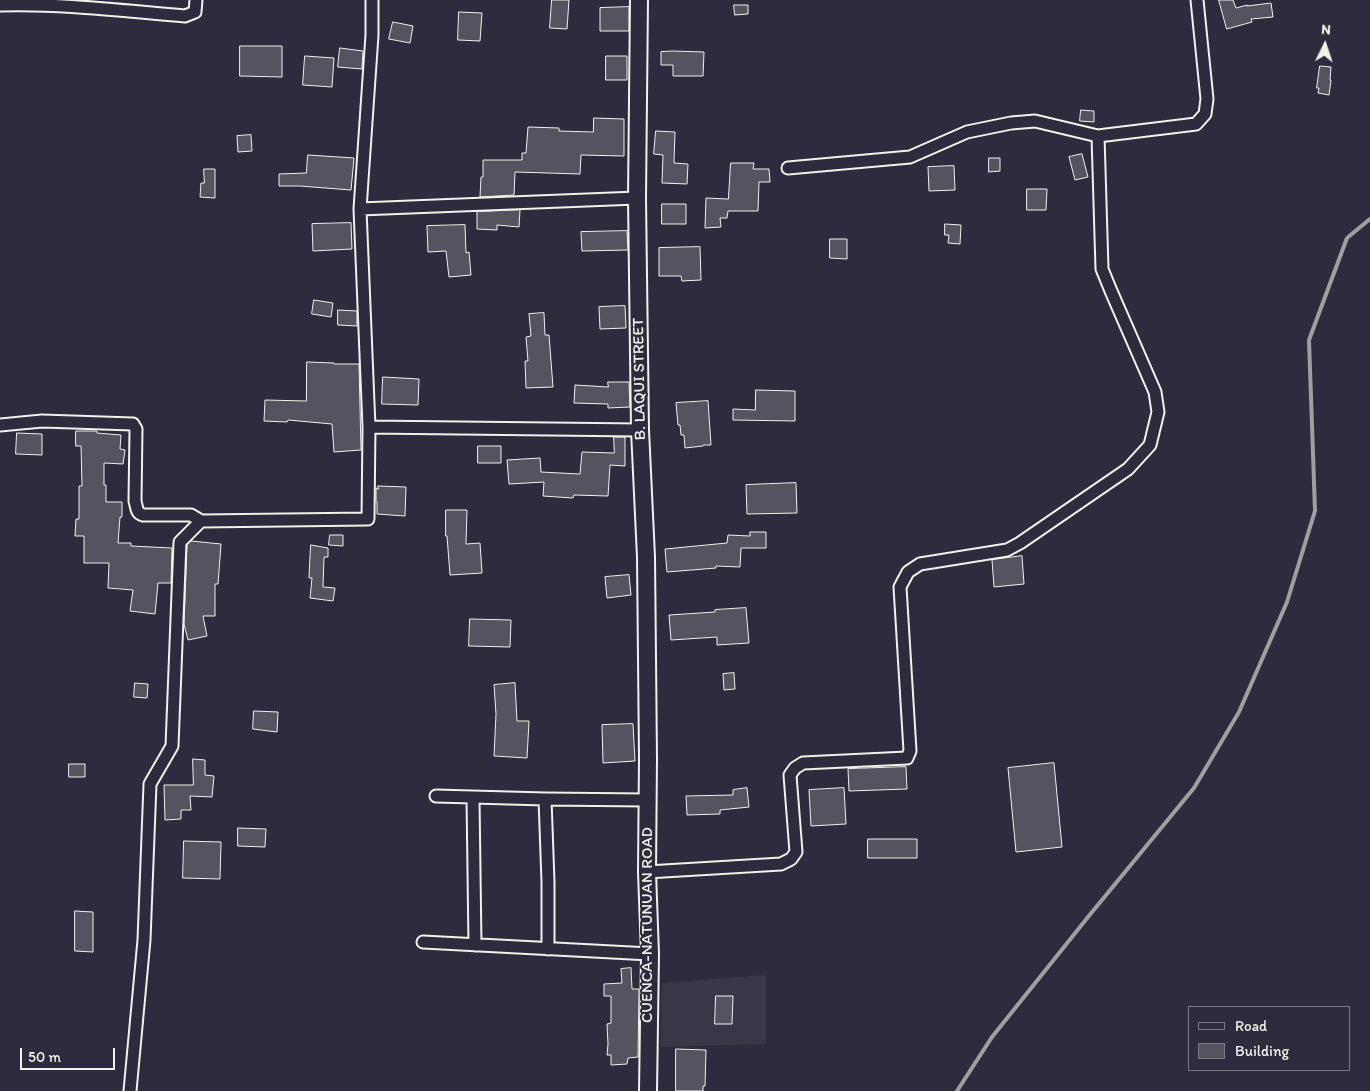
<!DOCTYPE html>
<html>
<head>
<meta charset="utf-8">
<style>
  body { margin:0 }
  #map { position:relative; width:1370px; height:1091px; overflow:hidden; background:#2f2a3d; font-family:Itim,sans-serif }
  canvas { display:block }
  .legend { position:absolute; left:1188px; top:1006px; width:162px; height:65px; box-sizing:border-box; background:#2f2a3d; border:1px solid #7e7a81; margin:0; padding:6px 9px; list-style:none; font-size:15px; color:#f4f1e8 }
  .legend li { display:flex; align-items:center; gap:10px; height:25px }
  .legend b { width:25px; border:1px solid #7e7a81 }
  .north { position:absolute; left:1300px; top:20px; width:50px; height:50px; -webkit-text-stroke:4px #2f2a3d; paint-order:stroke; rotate:4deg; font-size:14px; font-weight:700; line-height:20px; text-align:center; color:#f4f1e8 }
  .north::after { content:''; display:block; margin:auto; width:18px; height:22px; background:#f4f1e8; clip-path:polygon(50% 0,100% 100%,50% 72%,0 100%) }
  .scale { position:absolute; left:20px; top:1048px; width:95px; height:22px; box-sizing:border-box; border:2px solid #f4f1e8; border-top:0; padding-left:6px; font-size:15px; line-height:18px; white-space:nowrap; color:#f4f1e8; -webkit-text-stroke:4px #2f2a3d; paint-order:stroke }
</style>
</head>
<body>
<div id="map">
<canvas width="1370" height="1091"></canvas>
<ul class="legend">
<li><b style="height:6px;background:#2f2a3d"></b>Road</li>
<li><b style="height:14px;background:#56525f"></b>Building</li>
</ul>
<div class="north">N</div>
<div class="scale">50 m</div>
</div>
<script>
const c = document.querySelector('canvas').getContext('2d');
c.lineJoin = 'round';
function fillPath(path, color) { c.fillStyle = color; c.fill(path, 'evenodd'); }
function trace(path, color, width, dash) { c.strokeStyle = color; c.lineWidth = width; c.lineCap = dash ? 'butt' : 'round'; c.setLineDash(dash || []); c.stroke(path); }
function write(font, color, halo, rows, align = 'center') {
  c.font = font + ' Itim,sans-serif'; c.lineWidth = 4; c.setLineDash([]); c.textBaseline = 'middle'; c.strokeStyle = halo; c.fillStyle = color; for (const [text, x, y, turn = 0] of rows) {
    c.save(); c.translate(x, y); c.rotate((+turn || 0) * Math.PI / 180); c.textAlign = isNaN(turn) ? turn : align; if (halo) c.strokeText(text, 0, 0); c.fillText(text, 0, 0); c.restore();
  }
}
const built = new Path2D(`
  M766,975V1044L660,1047L662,983Z`);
const stream = new Path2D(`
  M957,1091L992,1037L1088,917L1194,788L1239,712L1287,602L1315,511L1309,340L1347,238L1370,219`);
const building = new Path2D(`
  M552,0H569L567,29L550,28Z
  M1219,0H1233L1236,8L1247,5V6L1271,3L1273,17L1251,19L1252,22L1227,29Z
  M734,5H748V14L735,15Z
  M629,7V31H600V8Z
  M459,12L482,13L480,41L458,40Z
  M393,22L413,26L410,43L389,39Z
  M240,46H282V77L240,76Z
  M340,48L363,51L362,69L338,67Z
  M673,51L704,52L703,76H673V65H661V52Z
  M305,56L334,58L332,87L303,85Z
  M606,56H627V80H606Z
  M1320,66L1331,67L1330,80H1331L1329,95L1318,93L1319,88H1317Z
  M1081,110L1094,111V122L1080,121Z
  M594,118L624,119V156L581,155L580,174L515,172L514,195L480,197L481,177H483V160H522V153H526L528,127L559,128V131L593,132Z
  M656,131L675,132L674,163L688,164L687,184L662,183L663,155L654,154Z
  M251,135L252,151L238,152L237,136Z
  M1082,154L1088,177L1075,180L1069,157Z
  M308,155L354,158L351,190L300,186H279V174L306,173Z
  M989,158H1000V171L989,172Z
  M731,163H754L753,169H769L770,182H759L758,211H728L727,218H720L721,227L705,228L706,198L728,199Z
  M954,166L955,190L929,191L928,167Z
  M204,169H215V198L200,197L201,183H204Z
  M1027,189H1047L1046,210H1027Z
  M662,204H686V224H662Z
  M520,210L519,227L497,225V230L477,229V212Z
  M351,223L352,249L313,251L312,224Z
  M945,224L961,225L960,244L948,243L949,235H945Z
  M465,225L466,253L469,252L471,275L449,277L446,251L428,252L427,226Z
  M627,231L628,250L582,251L581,232Z
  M830,239H847V259L830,258Z
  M700,247L701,280L682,281L681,276H659V248Z
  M314,300L333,303L331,317L312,314Z
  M625,306L626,328L600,329L599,307Z
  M338,310L357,311V326L338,325Z
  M544,313L545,335H549L553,387L526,388L525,361H528L526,337L531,336L529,314Z
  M307,362L334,363V364H359L361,450L334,452L332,424L288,420L287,422L264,421L265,400L306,401Z
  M383,377L419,379L418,405L382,404Z
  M608,382H629L630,407L608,408V404L574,403L575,385L608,387Z
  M756,390L795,391V421L733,420V409L755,410Z
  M708,401L711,445H703V446L685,448L684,435H681L680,425H678L676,403Z
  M76,431H97V433L121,435L120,449L125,450L123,464L104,463V485H106V502H122V517H120L118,543H131V546L172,548L171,583H158L155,614L130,611L133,590L108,588L109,563H84V536H75L76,519H79V486H82L81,446H76Z
  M17,433L42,434V455L16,454Z
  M614,437H625V466L610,465L608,496L574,495L573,498L543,496L544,482L509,484L507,460L540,458L541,472L580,474L582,452L614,453Z
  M478,446H501V463H478Z
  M796,483L797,513L747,514L746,485Z
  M378,486L406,487L405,516L377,514V502L376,501V488L378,489Z
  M446,510H467L466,544L480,543L482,573L450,575L447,536H446Z
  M750,532H766V548H741L740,567L716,566V568L667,572L665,549L727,543L728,535L750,536Z
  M330,535H343V546L329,545Z
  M191,541L221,544L218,584H215V616H203L207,636L188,640L184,624L187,545Z
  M311,545L328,548V557H324L323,587L335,588L333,601L310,598L312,578H309L310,556Z
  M1022,556L1024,584L994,587L992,560Z
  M629,575L631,595L607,598L605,577Z
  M746,608L749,643L717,645V637L671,640L669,615L715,612V610Z
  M470,619L511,620L510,647L469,646Z
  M734,673L735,689L724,690L723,674Z
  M135,683L148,684L147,698L134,697Z
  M515,683L517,721H529L527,758L494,756L496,714L494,685Z
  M254,711L278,712L277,732L253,729Z
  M633,724L635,761L603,763L602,725Z
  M193,759L205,760V775L214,776L212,797L190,796L191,810H181V819L165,820L164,785H193Z
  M1054,763L1062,847L1016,852L1008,768Z
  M69,764H85V777H69Z
  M906,767L907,789L849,791L848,769Z
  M747,788L749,807L720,810V814L687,815L686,796L733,795V790Z
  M844,788L846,824L811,826L809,790Z
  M238,828L266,829L265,847L238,846Z
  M868,839H917V858H868Z
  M184,841L221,842L220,879L183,878Z
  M75,911L93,912V952L75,951Z
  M631,968L632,989H639L638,1057L628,1058L627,1064L611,1065V1055H607L608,1044L607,1024L611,1023V996H604V984L622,983L621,969Z
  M716,996H733L732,1024H715Z
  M676,1049L706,1050L705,1086H703V1091H676Z`);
const street = new Path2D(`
  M0,5C62,3 124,11 185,16L195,12L196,0
  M788,168L910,157L967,132L1011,123L1035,121L1098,136
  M360,209L637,198
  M0,425L42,421L133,424L136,429L135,501C137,508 136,513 143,515H191L201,521
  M369,427L640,430
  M436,796L545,799L647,800
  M473,798L475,945
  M545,799L548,882V949
  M647,872L781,864L791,859L796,852L790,775L795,768L803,763L907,758L910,751L900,587L908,572L920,564L1007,550L1020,543L1128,469L1150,445L1158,412L1155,392L1111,291L1102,269L1098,136L1196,124L1205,114L1207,99L1197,0
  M423,942L650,954
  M130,1091L144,940L150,784L172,746L180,542L201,521L368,519L369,427L360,209L372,35V0`);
const secondary = new Path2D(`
  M639,0L637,198L640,430L646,557L648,758L647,872L650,954L648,1091`);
const streetNames = [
  ["B. LAQUI STREET",640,379,-91],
  ["CUENCA-NATUNUAN ROAD",648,925,-90]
];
fillPath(built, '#3b3647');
trace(stream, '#a19ea0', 4);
fillPath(building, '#56525f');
trace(building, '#f4f1e8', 1);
trace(street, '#f4f1e8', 15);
trace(secondary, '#f4f1e8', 20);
trace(street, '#2f2a3d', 11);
trace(secondary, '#2f2a3d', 16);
write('16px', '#f4f1e8', '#2f2a3d', streetNames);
</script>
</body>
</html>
